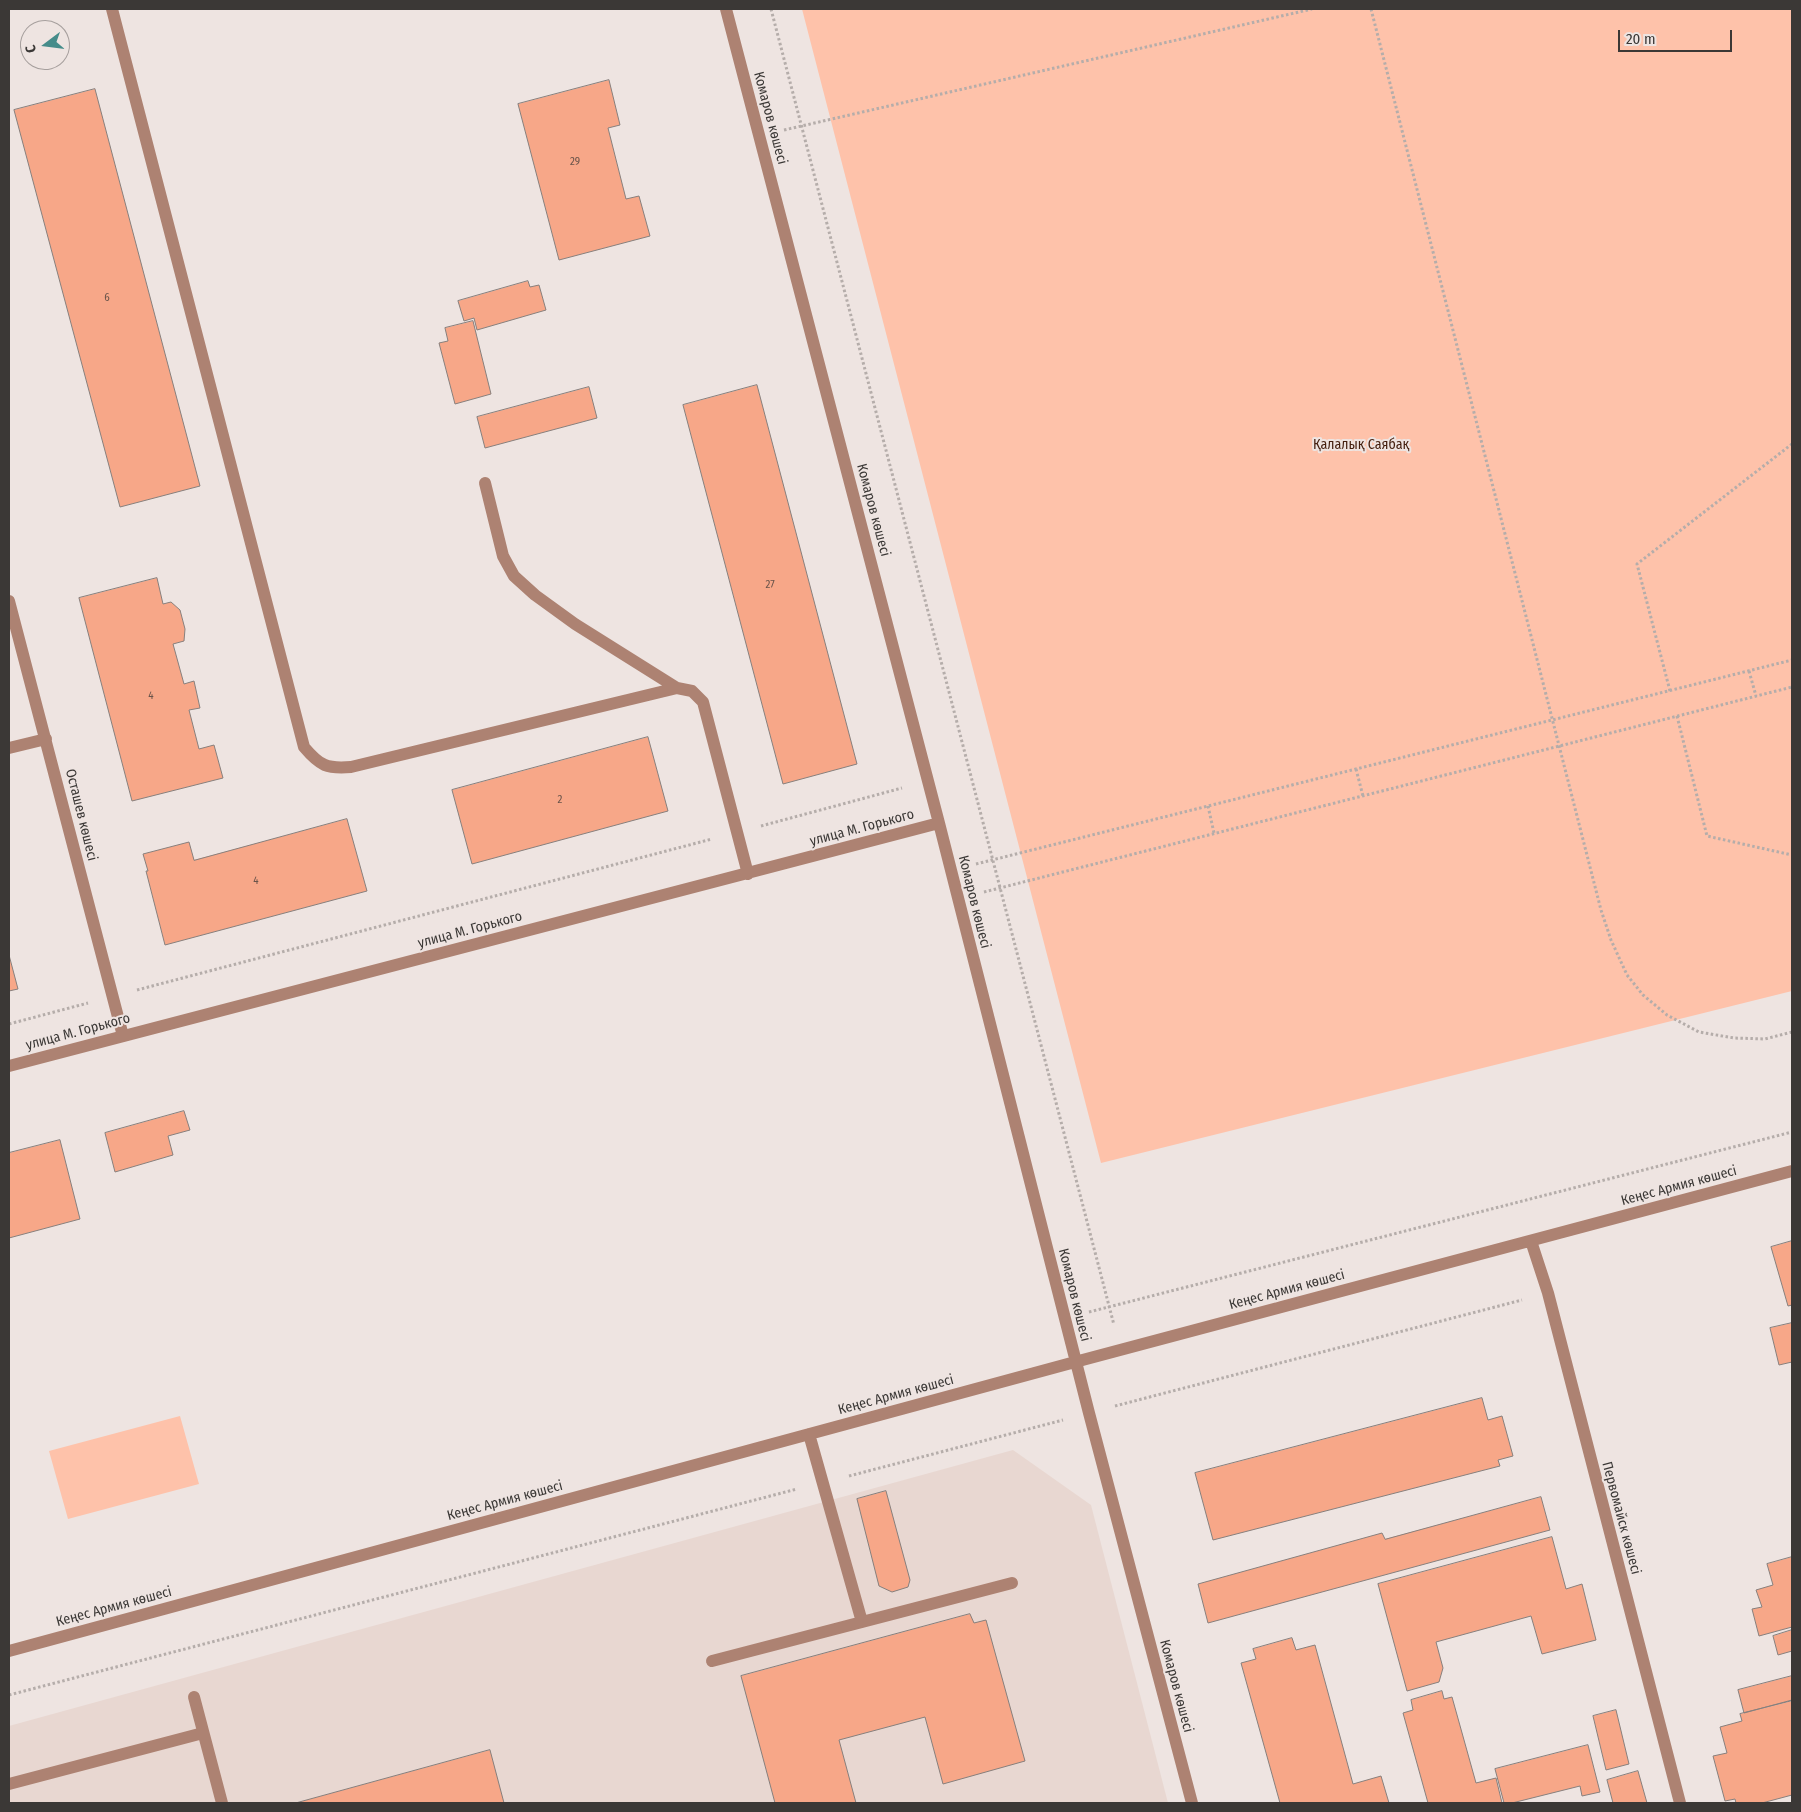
<!DOCTYPE html>
<html>
<head>
<meta charset="utf-8">
<style>
  body { margin:0 }
  #map { position:relative; width:1801px; height:1812px; overflow:hidden; background:#eee4e1; font-family:"Fira Sans Condensed",sans-serif }
  canvas { display:block }
  .frame { position:absolute; inset:0; border:10px solid #3b3836; pointer-events:none }
  .north { position:absolute; left:20px; top:20px; width:50px; height:50px; box-sizing:border-box; background:#eee4e1; border:1px solid #a69f9d; border-radius:50%; rotate:255deg; font-size:14px; font-weight:700; line-height:20px; text-align:center; color:#3b3836 }
  .north::after { content:''; display:block; margin:auto; width:18px; height:22px; background:#458c8a; clip-path:polygon(50% 0,100% 100%,50% 72%,0 100%) }
  .scale { position:absolute; left:1618px; top:30px; width:114px; height:22px; box-sizing:border-box; border:2px solid #3b3836; border-top:0; padding-left:6px; font-size:15px; line-height:18px; white-space:nowrap; color:#3b3836; -webkit-text-stroke:4px #eee4e1; paint-order:stroke }
</style>
</head>
<body>
<div id="map">
<canvas width="1801" height="1812"></canvas>
<div class="frame"></div>
<div class="north">С</div>
<div class="scale">20 m</div>
</div>
<script>
const c = document.querySelector('canvas').getContext('2d');
c.lineJoin = 'round';
function fillPath(path, color) { c.fillStyle = color; c.fill(path, 'evenodd'); }
function trace(path, color, width, dash) { c.strokeStyle = color; c.lineWidth = width; c.lineCap = dash ? 'butt' : 'round'; c.setLineDash(dash || []); c.stroke(path); }
function write(font, color, halo, rows, align = 'center') {
  c.font = font + ' "Fira Sans Condensed",sans-serif'; c.lineWidth = 4; c.setLineDash([]); c.textBaseline = 'middle'; c.strokeStyle = halo; c.fillStyle = color; for (const [text, x, y, turn = 0] of rows) {
    c.save(); c.translate(x, y); c.rotate((+turn || 0) * Math.PI / 180); c.textAlign = isNaN(turn) ? turn : align; if (halo) c.strokeText(text, 0, 0); c.fillText(text, 0, 0); c.restore();
  }
}
const built = new Path2D(`
  M1013,1450L1091,1505L1168,1803H9V1726Z`);
const green = new Path2D(`
  M802,9H1792V991L1101,1163Z
  M180,1416L199,1484L68,1519L49,1451Z`);
const building = new Path2D(`
  M609,80L620,125L608,128L626,199L639,196L650,236L559,260L518,104Z
  M95,89L200,486L120,507L14,110Z
  M528,281L530,287L539,285L546,310L477,330L474,318L464,321L458,301Z
  M473,321L491,394L455,404L439,343L448,341L445,328Z
  M757,385L857,764L783,784L683,405Z
  M589,387L597,418L485,448L477,417Z
  M157,578L163,604L171,602L180,610L185,629L184,641L173,644L184,684L194,681L200,708L189,710L199,749L214,745L223,778L132,801L79,598Z
  M648,737L668,811L472,864L452,790Z
  M347,819L367,891L165,945L146,871H148L143,854L189,842L194,860Z
  M9,955L18,989L9,991Z
  M184,1111L190,1130L168,1136L173,1155L115,1172L105,1133Z
  M60,1140L80,1219L9,1238V1153Z
  M1792,1241V1305L1788,1306L1771,1247Z
  M1792,1323V1362L1779,1365L1770,1328Z
  M1482,1398L1488,1420L1502,1416L1513,1456L1498,1460L1500,1466L1213,1540L1195,1473Z
  M886,1491L910,1580L908,1587L892,1592L879,1586L857,1499Z
  M1541,1497L1550,1530L1208,1623L1198,1584L1382,1533L1385,1539Z
  M1552,1537L1566,1589L1582,1584L1596,1640L1542,1654L1531,1616L1436,1642L1443,1668L1439,1682L1407,1691L1378,1584Z
  M1792,1557V1627L1759,1636L1752,1609L1762,1607L1756,1590L1773,1585L1767,1564Z
  M970,1614L974,1623L986,1620L1025,1761L943,1784L925,1717L839,1740L856,1803H775L741,1676Z
  M1792,1630V1651L1778,1655L1773,1636Z
  M1292,1638L1296,1650L1315,1645L1353,1784L1381,1776L1389,1803H1280L1241,1663L1256,1659L1253,1649Z
  M1792,1676V1700L1744,1713L1738,1690Z
  M1442,1691L1444,1699L1452,1697L1476,1783L1496,1778L1502,1803H1428L1403,1713L1413,1710L1411,1700Z
  M1792,1701V1795L1762,1803H1736L1735,1799L1725,1801L1713,1756L1727,1753L1720,1727L1742,1721L1740,1714Z
  M1616,1710L1629,1764L1606,1770L1593,1716Z
  M1588,1745L1600,1792L1582,1796L1580,1786L1512,1803H1504L1495,1769Z
  M490,1750L504,1803H296Z
  M1638,1771L1647,1803H1613L1607,1780Z`);
const path = new Path2D(`
  M771,9L1114,1325
  M1371,9L1601,910L1611,940L1627,975L1643,995L1667,1015L1699,1032L1734,1038L1765,1039L1792,1032
  M784,130L1312,9
  M1749,671L1756,696
  M1670,691L1637,564L1792,444
  M1677,716L1707,836L1792,855
  M1356,769L1363,796
  M1208,806L1214,833
  M761,826L902,788
  M976,864L1792,660
  M984,892L1792,687
  M137,990L712,839
  M9,1024L88,1003
  M1089,1312L1792,1132
  M1115,1406L1522,1300
  M849,1476L1063,1420
  M9,1695L797,1489`);
const minor = new Path2D(`
  M112,9L304,747C320,766 327,769 351,767L677,688
  M726,9L939,823L1089,1413L1192,1803
  M485,483L503,556L514,576L535,595L575,624L677,688L692,691L703,702L748,874
  M9,601L123,1036
  M9,748L46,739
  M9,1066L939,823
  M1531,1241L1548,1293L1680,1803
  M809,1434L862,1622
  M9,1651L1075,1362L1792,1171
  M712,1661L1012,1583
  M194,1697L222,1803
  M9,1784L203,1733`);
const numberNames = [
  ["29",575,162],
  ["6",107,298],
  ["27",770,585],
  ["4",151,696],
  ["2",560,800],
  ["4",256,881]
];
const streetNames = [
  ["Комаров көшесі",770,118,75],
  ["Комаров көшесі",873,510,75],
  ["Осташев көшесі",81,815,76],
  ["улица М. Горького",862,828,-15],
  ["Комаров көшесі",974,902,76],
  ["улица М. Горького",470,930,-15],
  ["улица М. Горького",78,1032,-15],
  ["Кеңес Армия көшесі",1679,1186,-15],
  ["Кеңес Армия көшесі",1287,1290,-15],
  ["Комаров көшесі",1074,1295,76],
  ["Кеңес Армия көшесі",896,1395,-15],
  ["Кеңес Армия көшесі",505,1501,-15],
  ["Первомайск көшесі",1621,1518,75],
  ["Кеңес Армия көшесі",114,1607,-15],
  ["Комаров көшесі",1176,1686,75]
];
const parkNames = [
  ["Қалалық Саябақ",1361,445]
];
fillPath(built, '#e8d7d1');
fillPath(green, '#fec2aa');
fillPath(building, '#f7a788');
trace(building, '#877f7c', 1);
trace(path, '#b5adaa', 3, [2.5, 2.5]);
trace(minor, '#ad8272', 12);
write('11px', '#6a544a', null, numberNames);
write('14px', '#3b3836', '#eee4e1', streetNames);
write('14px', '#441e0e', '#eee4e1', parkNames);
</script>
</body>
</html>
